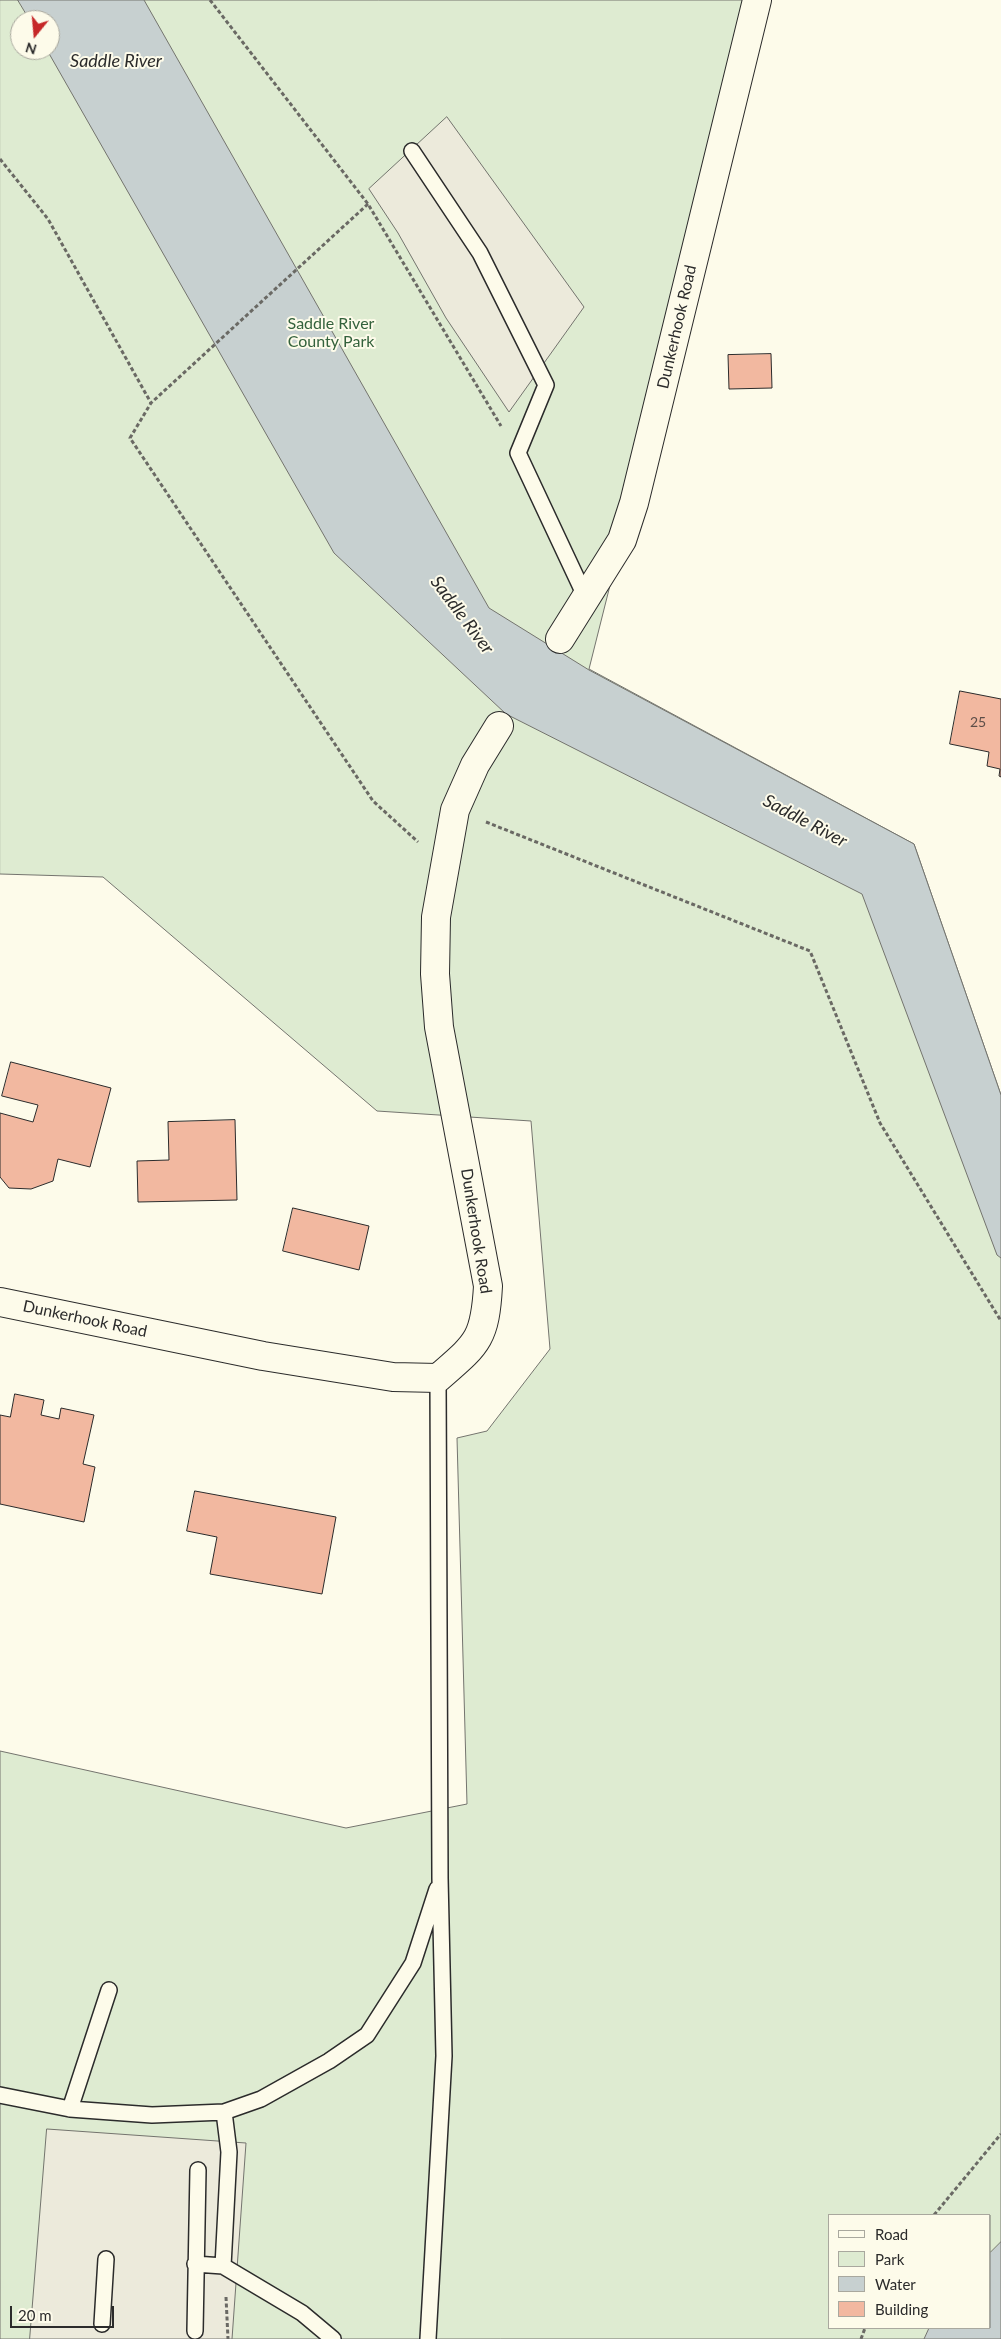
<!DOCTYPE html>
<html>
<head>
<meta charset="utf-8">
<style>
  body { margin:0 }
  #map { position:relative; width:1001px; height:2339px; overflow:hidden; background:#fdfbea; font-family:Lato,sans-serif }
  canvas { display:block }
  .legend { position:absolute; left:828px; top:2214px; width:162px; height:115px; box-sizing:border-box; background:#fdfbea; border:1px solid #a9a89e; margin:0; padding:6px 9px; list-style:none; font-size:15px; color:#2b2b2b }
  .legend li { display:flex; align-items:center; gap:10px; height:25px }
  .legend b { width:25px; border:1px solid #a9a89e }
  .north { position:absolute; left:10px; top:10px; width:50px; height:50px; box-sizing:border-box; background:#fdfbea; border:1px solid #a9a89e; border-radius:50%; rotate:197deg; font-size:14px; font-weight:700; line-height:20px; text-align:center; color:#2b2b2b }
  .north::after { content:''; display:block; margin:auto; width:18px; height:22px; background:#c62828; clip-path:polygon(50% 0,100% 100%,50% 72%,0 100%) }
  .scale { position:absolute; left:10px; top:2306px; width:104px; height:22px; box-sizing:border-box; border:2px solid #2b2b2b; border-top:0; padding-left:6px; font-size:15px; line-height:18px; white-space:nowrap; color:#2b2b2b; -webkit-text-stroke:4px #fdfbea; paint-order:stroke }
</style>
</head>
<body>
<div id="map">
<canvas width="1001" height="2339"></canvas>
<ul class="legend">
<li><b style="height:6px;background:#fdfbea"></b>Road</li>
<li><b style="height:14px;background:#deebd1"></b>Park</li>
<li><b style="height:14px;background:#c7d0d0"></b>Water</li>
<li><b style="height:14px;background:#f2b8a0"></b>Building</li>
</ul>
<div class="north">N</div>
<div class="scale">20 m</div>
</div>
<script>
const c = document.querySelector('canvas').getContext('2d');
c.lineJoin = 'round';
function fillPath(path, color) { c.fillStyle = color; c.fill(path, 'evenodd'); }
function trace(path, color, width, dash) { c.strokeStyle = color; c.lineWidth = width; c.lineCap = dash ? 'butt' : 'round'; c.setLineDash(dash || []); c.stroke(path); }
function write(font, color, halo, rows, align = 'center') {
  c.font = font + ' Lato,sans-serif'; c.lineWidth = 4; c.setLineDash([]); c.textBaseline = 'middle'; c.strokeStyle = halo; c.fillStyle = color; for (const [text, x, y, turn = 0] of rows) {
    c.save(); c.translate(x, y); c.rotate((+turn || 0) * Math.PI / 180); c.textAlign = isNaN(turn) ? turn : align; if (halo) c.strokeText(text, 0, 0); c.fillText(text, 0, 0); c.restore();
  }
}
const green = new Path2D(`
  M0,0H757L589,669L914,844L1001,1095V2339H0V1751L346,1828L467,1804L457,1438L487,1431L550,1349L531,1121L377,1111L103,877L0,874ZM20,20H50V50H20ZM830,2215H990V2328H830Z`);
const parking = new Path2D(`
  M447,117L584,307L509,412L446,318L398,233L369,189Z
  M47,2129L246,2143L232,2339H30Z`);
const water = new Path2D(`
  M18,0H144L489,608L589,670L914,844L1001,1095V1258L997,1255L862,894L506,714L334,553L47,50H50V20H30Z
  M1001,2242V2339H924L929,2328H990V2253Z`);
const building = new Path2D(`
  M771,354L772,388L729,389L728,355Z
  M960,691L1001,699V777L999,776L1000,769L987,766L989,752L950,744Z
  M11,1062L111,1088L90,1167L58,1159L53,1181L31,1189L9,1188L0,1177V1113L33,1122L38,1105L2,1096Z
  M235,1120L237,1200L138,1202L137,1161L169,1160L168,1122Z
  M293,1208L369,1226L359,1270L283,1251Z
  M15,1394L44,1400L41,1415L59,1419L61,1408L94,1415L83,1464L95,1467L84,1522L0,1504V1415L10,1417Z
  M195,1491L336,1517L322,1594L210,1574L217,1537L187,1531Z`);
const path = new Path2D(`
  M210,0L368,204L501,426
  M0,159L48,219L151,403
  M368,204L151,403L130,438L373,801L418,842
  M486,822L810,951L880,1123L1001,1321
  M934,2215L1001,2134
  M226,2297L228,2339
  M861,2339L865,2328`);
const service = new Path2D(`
  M412,151L480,253L546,385L518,453L586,598
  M0,2095L70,2109L152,2115L224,2112L261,2099L329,2061L367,2035L413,1963L437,1889
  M70,2109L109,1990
  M195,2264L223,2266L302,2313L333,2339
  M223,2266L229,2152L224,2112
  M102,2324L106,2259
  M195,2331L198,2170
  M428,2339L444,2056L440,1878L438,1378`);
const minor = new Path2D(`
  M560,639L622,540L634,503L757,0
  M0,1302L263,1356L393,1377L438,1378C477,1344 485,1340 488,1286L439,1027L435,974L436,917L455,810L475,765L499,726`);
const numberNames = [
  ["25",978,722]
];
const parkNames = [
  ["Saddle River",331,324],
  ["County Park",331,342]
];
const streetNames = [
  ["Dunkerhook Road",677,327,-77],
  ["Dunkerhook Road",476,1231,81],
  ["Dunkerhook Road",85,1319,12]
];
const waterNames = [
  ["Saddle River",116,61],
  ["Saddle River",462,615,53],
  ["Saddle River",805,821,28]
];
fillPath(green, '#deebd1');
trace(green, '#74746e', 1);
fillPath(parking, '#eceadb');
trace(parking, '#74746e', 1);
fillPath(water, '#c7d0d0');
trace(water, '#74746e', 1);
fillPath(building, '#f2b8a0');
trace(building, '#2b2b2b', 1);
trace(service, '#2b2b2b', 18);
trace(minor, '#2b2b2b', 30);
trace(path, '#6a6964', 3, [4, 2.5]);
trace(service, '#fdfbea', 15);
trace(minor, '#fdfbea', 28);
write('14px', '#5d4e48', null, numberNames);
write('16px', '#34623c', '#fdfbea', parkNames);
write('16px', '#2b2b2b', '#fdfbea', streetNames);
write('italic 18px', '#2b2b2b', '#fdfbea', waterNames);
</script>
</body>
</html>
